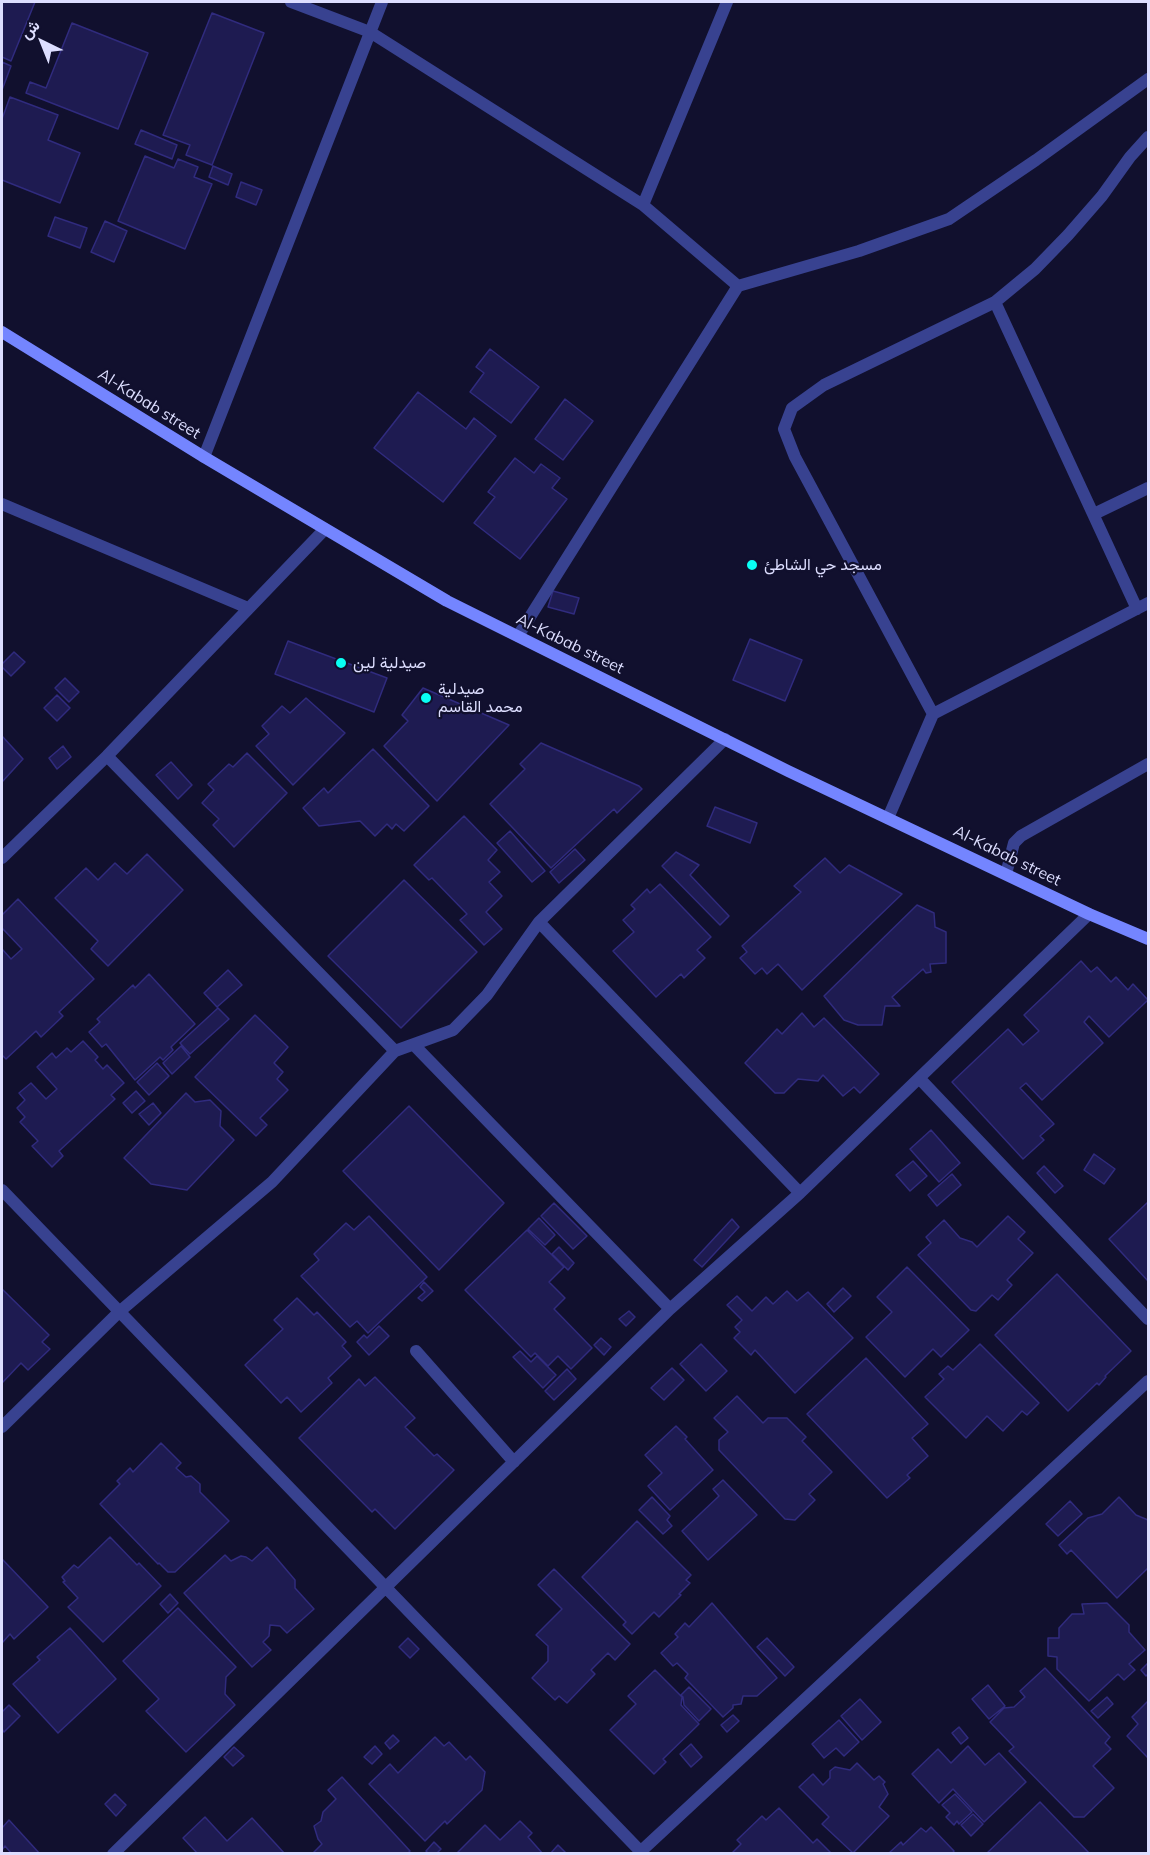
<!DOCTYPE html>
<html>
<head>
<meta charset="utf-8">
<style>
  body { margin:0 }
  #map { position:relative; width:1150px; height:1855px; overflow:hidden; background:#11102e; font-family:Mulish,Vazirmatn,sans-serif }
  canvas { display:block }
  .frame { position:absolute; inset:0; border:3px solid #dddeff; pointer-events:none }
  .north { position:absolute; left:12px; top:12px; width:60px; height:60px; -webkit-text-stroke:4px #11102e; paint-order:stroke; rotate:317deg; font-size:16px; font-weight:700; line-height:24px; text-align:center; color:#dddeff }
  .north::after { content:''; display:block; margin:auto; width:21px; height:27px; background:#dddeff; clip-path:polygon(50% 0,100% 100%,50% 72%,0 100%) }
</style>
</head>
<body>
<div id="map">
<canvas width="1150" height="1855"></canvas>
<div class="frame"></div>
<div class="north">ش</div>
</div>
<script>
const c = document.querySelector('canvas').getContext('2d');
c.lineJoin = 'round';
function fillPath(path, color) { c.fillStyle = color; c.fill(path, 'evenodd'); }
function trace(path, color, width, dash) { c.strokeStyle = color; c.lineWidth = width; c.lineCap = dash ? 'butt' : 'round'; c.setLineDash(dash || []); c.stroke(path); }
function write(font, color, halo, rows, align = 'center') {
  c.font = font + ' Mulish,Vazirmatn,sans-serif'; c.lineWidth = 4.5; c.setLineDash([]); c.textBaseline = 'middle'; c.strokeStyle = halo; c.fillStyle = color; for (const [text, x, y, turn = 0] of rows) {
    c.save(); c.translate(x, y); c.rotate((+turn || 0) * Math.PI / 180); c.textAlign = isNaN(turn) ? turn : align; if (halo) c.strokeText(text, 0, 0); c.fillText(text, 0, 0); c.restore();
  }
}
const building = new Path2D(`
  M2,2H35L11,61L2,57Z
  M212,13L264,33L212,165L186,155L190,145L163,135Z
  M72,23L148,53L118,129L26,93L30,82L46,88Z
  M2,62L11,66L2,90Z
  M10,97L58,115L48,140L80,153L60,203L2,180V119Z
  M141,130L177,145L172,159L135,144Z
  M145,156L174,168L178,159L198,167L194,177L212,184L185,249L118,221Z
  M213,166L232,174L228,185L209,177Z
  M241,182L262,190L256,205L236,197Z
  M55,217L87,228L80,248L48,236Z
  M105,221L127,231L114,262L91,252Z
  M490,349L539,387L511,423L470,392L484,373L476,367Z
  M418,392L466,429L474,418L496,436L443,502L374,448Z
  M565,399L593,421L563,460L535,439Z
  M515,458L534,473L541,464L560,478L552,488L567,499L520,559L474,523L495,497L488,492Z
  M553,591L579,598L574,614L548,607Z
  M750,639L802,660L785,701L733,680Z
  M288,641L387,678L374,712L275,674Z
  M14,652L25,662L11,676L2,667V664Z
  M65,678L79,692L69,702L55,688Z
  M423,688L509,725L437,801L384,746L408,721L402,715Z
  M57,695L70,708L57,721L44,708Z
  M306,698L345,733L293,785L256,746L269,734L262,726L282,706L290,713Z
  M2,736L23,759L2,782Z
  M541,743L639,786L642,789L617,813L614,809L551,868L490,804L525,769L520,764Z
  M63,746L71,757L57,769L49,758Z
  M373,749L429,806L404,831L396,824L392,829L387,824L375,836L360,821L319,826L303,808L324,788L328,793Z
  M247,753L287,793L234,847L213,825L219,819L202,803L214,790L208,784L229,764L233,767Z
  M171,762L192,785L178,799L156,775Z
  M715,807L757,823L750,843L707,826Z
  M464,816L497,850L488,860L500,872L489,882L502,896L486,912L502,929L484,945L460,920L467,914L432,878L429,880L414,865Z
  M510,831L545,871L532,882L497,843Z
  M575,849L585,860L559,883L550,872Z
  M676,852L699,865L690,875L729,916L720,925L662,866Z
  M147,854L183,890L108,966L91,949L98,941L55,898L86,868L98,880L115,863L127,874Z
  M825,858L840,873L849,865L902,894L802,990L778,964L767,974L762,968L755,974L740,958L747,952L742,946L801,892L794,886Z
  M404,880L477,952L401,1028L328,956Z
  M660,884L711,937L697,950L705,958L684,978L681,974L656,997L613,951L634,932L623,920L635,909L631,905L647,889L650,893Z
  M18,899L94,979L59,1012L63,1016L41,1037L36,1031L6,1059L2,1055V949L11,959L22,949L2,928V915Z
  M917,905L934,913L935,927L946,932V963L930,964L931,972L926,973L923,969L892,997L900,1006H885L882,1025H858L844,1020L824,996Z
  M1081,961L1091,972L1097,967L1111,982L1116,977L1128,990L1133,984L1148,1000L1109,1037L1089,1016L1084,1022L1103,1043L1042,1100L1026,1083L1020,1088L1054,1124L1040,1136L1044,1140L1023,1159L952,1082L1008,1029L1023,1045L1039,1031L1024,1015Z
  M228,970L242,985L217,1007L204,993Z
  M149,974L195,1024L171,1047L173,1050L163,1060L160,1057L135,1080L106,1044L102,1047L89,1032L100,1022L97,1019L133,985L135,988Z
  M218,1008L229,1019L190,1054L180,1043Z
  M802,1013L814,1027L824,1018L879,1074L860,1093L854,1087L843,1096L823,1075L818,1081L798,1079L784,1093H775L745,1063L777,1029L782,1034Z
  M255,1015L288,1047L274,1063L283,1072L277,1079L288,1090L260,1118L267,1125L256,1136L195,1077Z
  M83,1041L98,1057L95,1060L103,1069L107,1065L124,1083L111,1095L115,1099L59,1151L63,1156L52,1167L32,1146L38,1141L20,1122L25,1117L17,1108L25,1100L19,1093L31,1083L46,1099L57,1089L37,1067L52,1053L56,1058L67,1048L71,1052Z
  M181,1046L190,1057L172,1074L163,1063Z
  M157,1063L169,1076L149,1095L137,1082Z
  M136,1091L145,1101L132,1113L123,1103Z
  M186,1093L195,1102L210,1100L221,1111L220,1126L234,1140L187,1190L151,1184L124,1158Z
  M153,1103L161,1113L149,1125L139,1114Z
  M409,1106L504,1203L439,1270L343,1171Z
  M931,1130L960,1163L939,1182L910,1149Z
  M1094,1154L1115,1169L1104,1184L1084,1170Z
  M913,1161L927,1176L910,1191L896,1175Z
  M1044,1166L1063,1186L1055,1193L1037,1173Z
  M952,1174L961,1185L937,1206L928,1195Z
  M1148,1202V1281L1109,1239Z
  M554,1203L587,1236L573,1249L541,1216Z
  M369,1216L427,1277L368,1333L357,1321L350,1327L301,1276L319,1260L314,1254L346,1223L354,1230Z
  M1008,1216L1025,1232L1018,1239L1033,1253L1007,1280L1012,1285L998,1300L992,1295L976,1311L971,1310L918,1255L931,1243L926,1237L944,1220L960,1238L972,1242L977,1247Z
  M539,1218L555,1235L545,1245L528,1229Z
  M732,1219L739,1227L702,1267L694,1260Z
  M527,1230L564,1267L549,1282L565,1298L554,1309L592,1348L571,1369L558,1356L548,1366L535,1353L531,1357L465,1290Z
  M559,1247L574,1263L568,1270L552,1254Z
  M907,1267L969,1330L941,1357L933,1349L905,1377L866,1337L892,1312L877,1297Z
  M1057,1274L1131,1351L1105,1376L1106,1377L1099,1385L1097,1383L1068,1411L995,1335Z
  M424,1282L433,1291L422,1301L418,1298L425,1292L420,1287Z
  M843,1288L851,1296L834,1312L827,1304Z
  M2,1289L49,1335L42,1342L50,1349L28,1370L21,1363L2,1383Z
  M787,1291L797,1301L808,1292L853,1338L795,1393L755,1350L751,1355L734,1338L740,1332L735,1327L742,1320L727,1305L737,1296L752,1311L766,1297L773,1304Z
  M297,1298L314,1315L317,1312L346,1342L342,1346L351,1356L328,1378L332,1383L301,1412L287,1397L281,1403L245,1365L283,1329L274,1320Z
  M629,1311L635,1317L626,1326L619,1319Z
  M379,1326L389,1336L369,1355L357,1342L364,1335L367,1338Z
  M601,1338L611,1347L604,1355L594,1345Z
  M701,1344L727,1371L706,1391L680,1364Z
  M980,1344L1039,1403L1027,1415L1022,1411L1003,1431L987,1416L966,1438L925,1397L944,1379L939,1374L948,1366L953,1370Z
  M520,1351L531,1362L537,1356L556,1375L543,1388L513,1357Z
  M866,1358L928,1424L912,1438L928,1456L907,1475L910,1478L887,1498L807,1414Z
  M672,1368L684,1380L664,1400L651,1388Z
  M567,1369L576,1379L554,1400L545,1391Z
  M375,1377L415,1418L405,1427L434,1456L437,1454L454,1470L395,1529L375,1509L372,1512L299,1438L359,1379L365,1386Z
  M737,1396L763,1423L768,1418H787L806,1437L802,1441L832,1472L809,1494L815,1500L795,1520L785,1519L719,1450V1440L728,1432L714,1418Z
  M676,1426L687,1437L685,1439L713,1470L670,1510L648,1486L662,1473L645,1455Z
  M161,1443L181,1463L176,1468L186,1477L191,1476L200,1484V1492L229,1521L175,1572H168L159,1563L158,1564L100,1504L120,1484L117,1481L130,1468L133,1472Z
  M723,1480L757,1515L708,1560L682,1531L719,1496L713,1489Z
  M652,1497L670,1516L667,1520L672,1526L663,1534L639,1510Z
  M1119,1497L1136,1515L1148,1520V1568L1117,1598L1071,1550L1067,1554L1059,1545L1088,1518L1102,1514Z
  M1070,1501L1082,1514L1058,1536L1046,1524Z
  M637,1521L691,1575L686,1580L690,1583L679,1594L681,1595L659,1617L654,1612L632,1634L623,1625L626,1622L582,1577Z
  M110,1537L137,1565L139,1563L161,1586L103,1642L68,1607L78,1598L63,1582L65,1581L62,1577L74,1565L78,1568Z
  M267,1547L295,1580V1588L314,1609L287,1633L280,1626L270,1625L269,1636L263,1642L271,1650L252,1667L184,1593L225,1555L231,1561L241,1556L246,1557L252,1561Z
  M2,1559L48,1607L14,1639L10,1634L2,1643Z
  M554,1569L630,1644L615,1660L608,1653L591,1670L595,1674L567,1703L559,1696L555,1700L532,1678L548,1661V1646L536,1635L562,1609L538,1585Z
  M170,1594L178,1603L168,1613L160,1604Z
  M712,1603L777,1678L757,1696H743L741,1704L733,1705V1708L723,1717L685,1678L688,1674L677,1663L673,1666L661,1653L678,1637L675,1634L685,1623L689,1627Z
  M1107,1603L1129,1625V1632L1145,1650L1129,1664L1135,1670L1124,1680L1118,1674L1089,1701L1057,1669V1657L1048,1656V1638H1059V1628L1072,1614H1084L1082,1604Z
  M178,1608L236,1667L226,1677L225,1694L235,1705L186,1752L146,1711L159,1699L123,1661Z
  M70,1628L116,1679L58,1733L13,1684L40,1660L37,1657Z
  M408,1638L419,1649L410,1658L399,1647Z
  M767,1638L794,1667L785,1676L757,1647Z
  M1148,1663V1674L1146,1676L1141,1670Z
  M1045,1668L1110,1737L1105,1743L1111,1749L1093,1766L1114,1788L1084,1817H1074L1009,1751L1014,1747L990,1722L1004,1708L1014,1707L1025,1697L1020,1691Z
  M655,1670L682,1697L681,1705L699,1724L663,1759L666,1762L654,1774L610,1730L636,1704L628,1696Z
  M988,1685L1005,1706L989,1719L972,1699Z
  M689,1687L711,1709L699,1721L684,1705L683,1697L681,1695Z
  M1107,1697L1113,1704L1098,1718L1091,1711Z
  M860,1699L881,1722L862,1740L841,1716Z
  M1148,1701V1758L1127,1736L1138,1724L1132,1717Z
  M9,1705L20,1716L4,1732L2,1729V1712Z
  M733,1715L739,1721L727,1732L721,1725Z
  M839,1720L859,1742L844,1756L836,1748L824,1758L812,1744Z
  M959,1727L968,1738L961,1744L952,1733Z
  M393,1735L399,1741L390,1749L385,1743Z
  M435,1737L444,1746L449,1742L466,1760L470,1756L485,1772L482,1790L447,1824L445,1821L425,1841L369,1784L390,1764L398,1773Z
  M691,1744L702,1757L691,1767L680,1754Z
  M375,1746L382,1754L372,1764L364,1757Z
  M968,1746L985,1765L999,1753L1026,1782L984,1822L953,1789L939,1803L912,1774L938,1749L951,1763Z
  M234,1747L244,1756L233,1766L224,1757Z
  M857,1763L874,1780L879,1776L885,1782L883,1784L888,1794L879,1807L889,1816L853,1853L822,1824L829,1817L799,1787L813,1774L823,1785L830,1778V1771L835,1767L850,1770Z
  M342,1777L410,1851L407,1854H312L322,1844L318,1839L314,1826L321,1821L323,1812L336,1799L328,1790Z
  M115,1794L126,1805L116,1816L105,1804Z
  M955,1794L972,1812L959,1824L957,1821L954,1825L946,1817L950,1813L942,1805Z
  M1040,1802L1090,1854H986Z
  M779,1808L813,1843L817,1839L831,1853L731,1854L741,1844L737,1840L762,1816L766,1820Z
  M973,1814L983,1824L971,1836L961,1825Z
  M205,1817L227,1841L252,1818L285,1854H198L183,1838Z
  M9,1820L40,1854H12L5,1846L2,1850V1828Z
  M520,1821L532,1833L528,1837L543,1854H456L485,1825L500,1840Z
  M931,1827L954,1851L952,1854L889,1853L901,1842L903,1845L921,1828L926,1832Z
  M434,1842L441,1849L436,1854H429L426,1851Z
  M558,1845L567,1854H550Z`);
const street = new Path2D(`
  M291,2L370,32L643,205L738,286
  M643,205L727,2
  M995,302L1137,609
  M204,457L382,2
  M2,504L248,608
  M1094,514L1148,488
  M518,636L738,286L859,251L949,219L1036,160L1148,79
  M933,714L1148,603
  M107,756L395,1051
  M888,818L933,714L795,457L784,429L792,408L824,385L995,302L1035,269L1068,235L1102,196L1130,157L1148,137
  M2,858L107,756L325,529
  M1006,874L1014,843L1021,836L1148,764
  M539,922L800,1193
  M414,1045L670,1309
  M920,1079L1148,1319
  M2,1190L643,1854
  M416,1351L514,1462
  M2,1427L119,1312L272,1182L395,1051L453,1030L487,995L539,922L725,739
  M113,1854L670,1309L800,1193L1089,914
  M638,1854L1148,1381`);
const secondary = new Path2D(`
  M2,332L204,457L447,601L788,771L1089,914L1148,939`);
const markers = [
  [752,565,6,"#09fff4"],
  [341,663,6,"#09fff4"],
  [426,698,6,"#09fff4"]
];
const streetNames = [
  ["Al-Kabab street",149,404,32],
  ["Al-Kabab street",570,644,26],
  ["Al-Kabab street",1007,856,26]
];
const poiNames = [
  ["مسجد حي الشاطئ",764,565],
  ["صيدلية لين",353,663],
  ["صيدلية",438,689],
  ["محمد القاسم",438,707]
];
fillPath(building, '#1e1b51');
trace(building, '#302b7e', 1.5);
trace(street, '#384290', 12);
trace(secondary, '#7485ff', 12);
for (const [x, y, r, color] of markers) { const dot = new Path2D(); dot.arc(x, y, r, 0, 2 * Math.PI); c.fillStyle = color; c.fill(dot); trace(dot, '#11102e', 2); }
write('16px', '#dddeff', '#11102e', streetNames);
write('16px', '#dddeff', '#11102e', poiNames, 'left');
</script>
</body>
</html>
